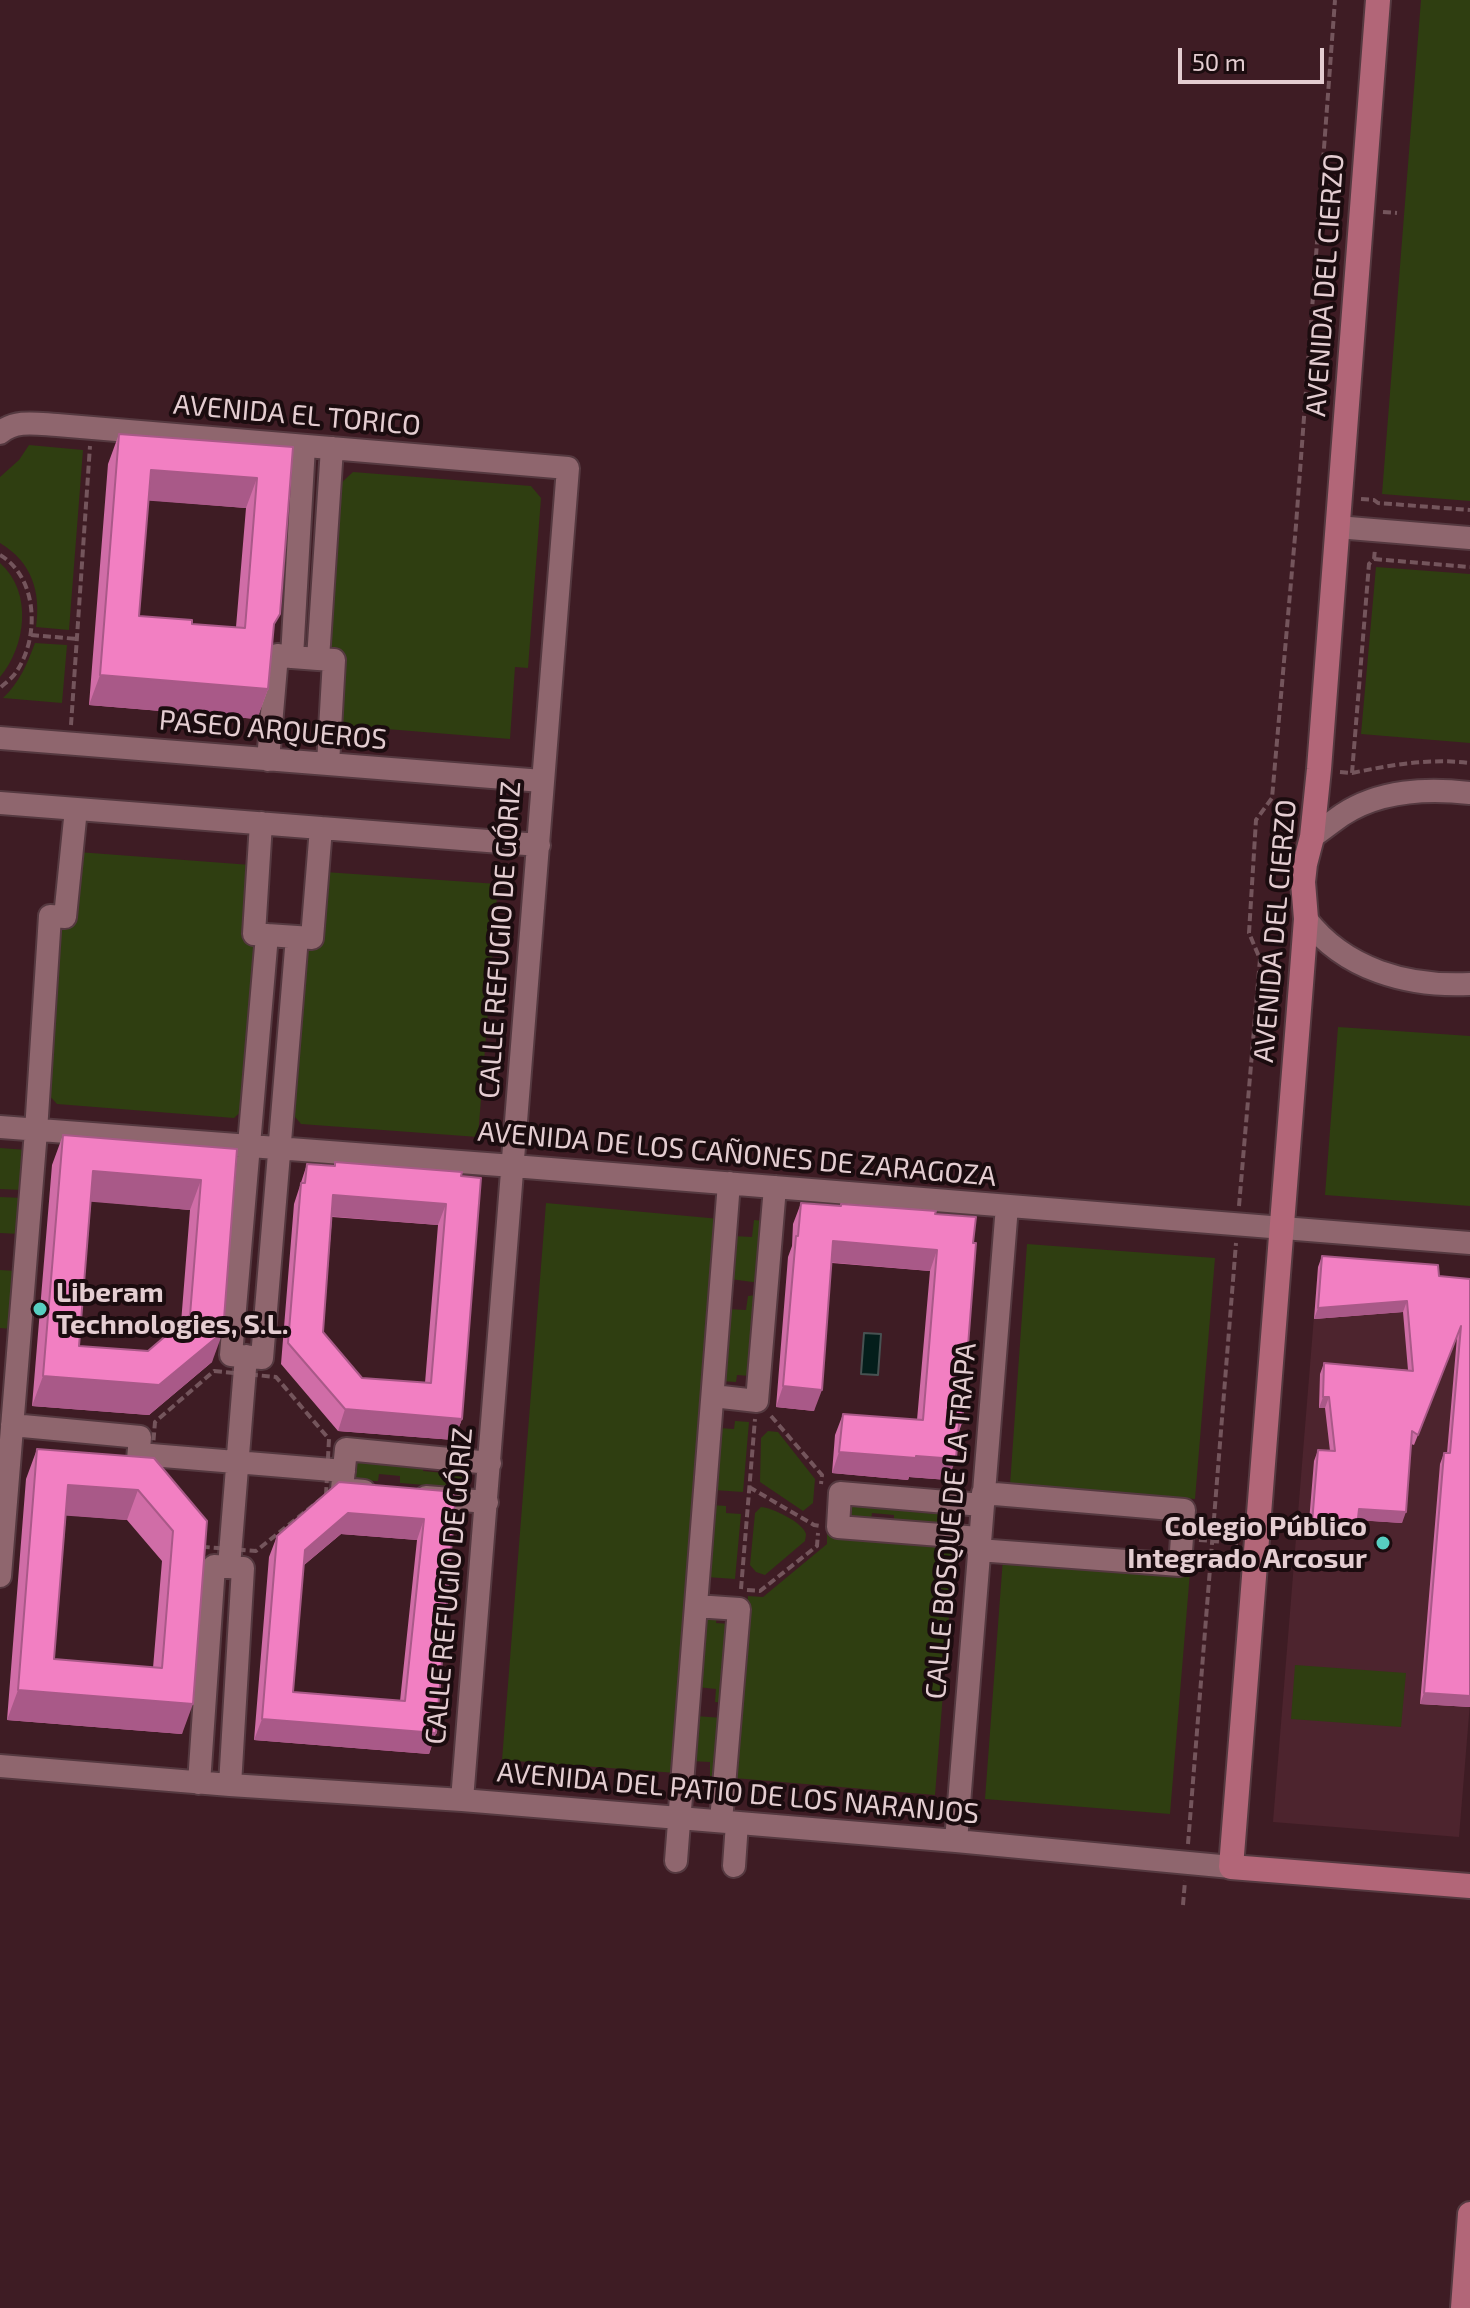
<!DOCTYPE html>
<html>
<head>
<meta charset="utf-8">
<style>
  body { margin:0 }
  #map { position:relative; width:1470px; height:2308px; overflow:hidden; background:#3e1c24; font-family:"Exo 2",sans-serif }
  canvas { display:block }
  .scale { position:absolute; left:1178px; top:48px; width:146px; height:36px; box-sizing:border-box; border:4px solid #e4cdd1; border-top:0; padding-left:10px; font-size:24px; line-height:28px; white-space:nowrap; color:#e4cdd1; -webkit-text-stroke:6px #1b0c0f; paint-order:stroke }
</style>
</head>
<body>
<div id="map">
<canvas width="1470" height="2308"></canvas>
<div class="scale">50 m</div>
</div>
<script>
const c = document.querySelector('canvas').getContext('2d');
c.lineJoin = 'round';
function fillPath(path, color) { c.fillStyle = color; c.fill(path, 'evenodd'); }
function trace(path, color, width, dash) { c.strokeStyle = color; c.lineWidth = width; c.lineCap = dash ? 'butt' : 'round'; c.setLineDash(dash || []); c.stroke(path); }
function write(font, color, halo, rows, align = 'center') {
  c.font = font + ' "Exo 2",sans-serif'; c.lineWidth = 8; c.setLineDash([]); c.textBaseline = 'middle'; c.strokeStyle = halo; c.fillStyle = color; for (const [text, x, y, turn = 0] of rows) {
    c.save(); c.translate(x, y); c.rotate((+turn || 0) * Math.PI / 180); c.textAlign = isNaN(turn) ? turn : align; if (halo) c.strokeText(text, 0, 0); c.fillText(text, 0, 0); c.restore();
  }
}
const built = new Path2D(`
  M1318,1267L1470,1279V1703L1459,1837L1273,1822Z`);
const green = new Path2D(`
  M1421,0H1470V501L1382,494Z
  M29,445L83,450L69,630L36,627C41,592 32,562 0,543V477L19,460Z
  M353,472L531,486L541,498L528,668L515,667L510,739L337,725L327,651L341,483Z
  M0,563C33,592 26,646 0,677Z
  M1376,567L1470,574V743L1361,734Z
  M35,643L67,645L62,703L3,698C20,682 27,664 35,643Z
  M78,852L251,865L260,940L246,1107L234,1118L57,1104L45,1091L59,924Z
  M325,872L498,884L478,1137L301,1124L290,1111L303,943Z
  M1338,1027L1470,1036V1206L1325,1195Z
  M0,1148L27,1150L23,1190L0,1189Z
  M0,1197L24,1198L21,1234L0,1233Z
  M546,1203L720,1219L676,1773L502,1760Z
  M754,1220L764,1221L760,1283L730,1279L733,1236L752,1237Z
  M1027,1244L1215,1258L1195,1499L1010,1485Z
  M0,1270L16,1271L12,1329L0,1328Z
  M757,1295L750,1376L737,1375L736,1382L721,1381L727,1309L746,1310L748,1296Z
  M735,1421L749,1422L743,1492L714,1490L719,1428L734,1429Z
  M768,1431L778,1432L815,1479L813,1503L803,1511L760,1482L761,1438Z
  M357,1459L423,1464V1471L444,1473L445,1466L463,1468L462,1488L400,1483V1476L379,1474L378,1481L355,1480Z
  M852,1500L914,1504V1512L937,1514L938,1506L957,1507L956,1526L894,1521V1515L872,1513L871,1520L851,1518Z
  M712,1505L726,1506V1513L741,1514L735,1579L707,1577Z
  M761,1507C771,1507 804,1523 806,1534C806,1537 805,1539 805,1541L765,1575L756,1572L750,1565L755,1513Z
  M827,1532L944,1541L954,1554L935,1795L734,1778L748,1596L763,1597L827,1544Z
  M1003,1558L1190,1572L1170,1814L985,1799Z
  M703,1615L717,1616L716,1623L731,1624L725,1703L715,1702L716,1689L697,1687Z
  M1295,1665L1406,1673L1401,1727L1291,1719Z
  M695,1716L723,1718L719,1777L710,1776V1762L691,1761Z`);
const water = new Path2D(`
  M864,1333L881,1334L878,1375L861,1374Z`);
const path = new Path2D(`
  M1383,212L1397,213
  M1361,499L1374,500L1378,503L1470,510
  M0,555C39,578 40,641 14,675C10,680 4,684 0,688
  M1374,559L1470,567
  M31,635L77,639
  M71,725L90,446
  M1340,772L1352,773L1369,564L1374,559L1375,549
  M1352,773C1391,765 1430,758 1470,763
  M1239,1206L1260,959L1249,933L1256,820L1272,798L1296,525L1335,0
  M214,1371L276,1377L329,1439L326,1495L256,1551L205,1547L150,1483L155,1422Z
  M771,1416L822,1475L821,1484
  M749,1487L814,1525L820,1526
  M1199,1540L1238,1543
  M741,1589L755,1419
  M747,1590L760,1591L817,1546L818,1533
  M1188,1844L1236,1243
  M1183,1905L1185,1881`);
const minor = new Path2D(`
  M0,433C15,419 38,424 57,425L568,468L462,1800
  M304,446L292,657L318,659L332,448
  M1337,527L1470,538
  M318,659L334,660L328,764
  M0,738L542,781
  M268,760L277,655L292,657
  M0,803L539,845
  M261,823L254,934L267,935
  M1312,837C1322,830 1332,822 1342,815C1380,790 1426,788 1470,793
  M1306,919C1345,970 1408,987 1470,984
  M267,935L297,937L262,1358L231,1355Z
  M297,937L312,938L321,828
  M0,1127L513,1166L1470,1243
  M713,1396L757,1401L775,1187
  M12,1425L140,1437L137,1471L122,1470
  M139,1454L344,1471
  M364,1491L342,1489L346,1449L490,1463
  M426,1497L487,1502
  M979,1538L838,1527L840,1493L982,1505
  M978,1550L1180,1565L1184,1510L983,1493
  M229,1567L246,1356
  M0,1576L36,1131L50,916L65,917L76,809
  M696,1606L739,1609L721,1821
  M0,1766L230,1785L462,1800L956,1841L1231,1867
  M199,1783L214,1566L243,1568L230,1785
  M956,1841L1007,1206
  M676,1861L729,1183
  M734,1866L737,1823`);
const major = new Path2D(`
  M1378,0L1319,769L1312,837L1305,864L1303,882L1306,919L1301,984L1231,1867L1470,1886
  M1463,2308L1470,2214`);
const wall = new Path2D(`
  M119,434L293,447L273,632L268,689L257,719L89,705L108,464ZM148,500L246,508L236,627L192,624L139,616Z
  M63,1135L237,1149L212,1362L149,1415L32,1406L52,1165ZM91,1201L190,1210L181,1323L148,1351L79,1346Z
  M335,1162L462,1172V1419L454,1440L338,1431L281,1364L294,1204L307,1164L334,1166ZM332,1217L438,1225L425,1383L362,1378L323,1332Z
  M801,1203L935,1214L962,1423L958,1434L948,1480L909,1477L908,1480L832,1473L835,1435L843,1414L917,1420L930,1271L832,1263L814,1411L776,1407L788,1257L792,1246L793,1224Z
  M1322,1256L1439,1276L1470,1279V1707L1420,1704L1440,1464L1444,1453H1447L1457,1337L1414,1445L1411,1444L1402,1523L1358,1520L1353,1538L1308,1534L1314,1461L1318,1450L1330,1451L1325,1408H1319L1320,1374L1324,1363L1408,1370L1403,1312L1314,1319L1318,1267Z
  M37,1449L154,1458L207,1521L182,1734L7,1720L26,1479ZM66,1515L127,1520L162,1561L153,1668L54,1659Z
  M456,1492L436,1733L429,1754L254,1740L269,1557L277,1536ZM341,1534L417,1540L400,1701L293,1692L304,1565Z`);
const shadedWall = new Path2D(`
  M151,470L257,478L246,508L140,500Z
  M100,675L268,689L257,719L89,705Z
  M93,1171L201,1180L190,1210L82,1201Z
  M333,1195L446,1204L438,1225L326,1216Z
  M833,1241L937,1250L930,1271L826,1262Z
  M1407,1301L1403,1312L1314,1319L1318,1308Z
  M223,1332L212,1362L149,1415L32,1406L43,1376L159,1385Z
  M783,1386L822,1390L814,1411L776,1407Z
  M1323,1397H1329L1325,1408H1319Z
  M345,1409L462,1419L454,1440L338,1431Z
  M839,1452L916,1456L956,1459L948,1480L909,1477L908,1480L832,1473Z
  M68,1485L138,1490L127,1520L57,1515Z
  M1359,1509L1406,1512L1402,1523L1355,1520Z
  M348,1513L424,1519L417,1540L341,1534L297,1571L305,1550Z
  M1312,1523L1357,1527L1353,1538L1308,1534Z
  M18,1690L193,1704L182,1734L7,1720Z
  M1424,1693L1470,1696V1707L1420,1704Z
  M262,1719L436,1733L429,1754L254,1740Z`);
const building = new Path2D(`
  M119,434L293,447L280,614L274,624L268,689L100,675ZM151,470L257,478L245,628L192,624V620L139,616Z
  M63,1135L237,1149L223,1332L159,1385L43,1376ZM93,1171L201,1180L190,1315L148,1351L79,1346Z
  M335,1162L462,1172L461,1176L481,1178L462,1419L345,1409L288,1343L301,1183H305L307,1164L335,1166ZM333,1195L446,1204L431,1383L362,1378L323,1332Z
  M801,1203L841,1206V1204L936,1211L935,1214L976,1217L973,1243H976L962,1423H959L956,1459L916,1456V1458L839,1452L843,1414L923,1420L937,1250L833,1241L822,1390L783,1386L796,1236H798Z
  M1322,1256L1438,1265L1439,1276L1470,1279V1696L1424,1693L1444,1453H1450L1461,1326L1418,1435L1412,1431L1406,1512L1359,1509L1357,1527L1312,1523L1318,1450L1335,1451L1329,1397H1323L1324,1363L1413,1371L1407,1301L1318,1308Z
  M37,1449L154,1458L207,1521L193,1704L18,1690ZM68,1485L138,1490L173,1531L162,1668L54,1659Z
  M339,1482L456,1492L436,1733L262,1719L277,1536ZM348,1513L424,1519L405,1701L293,1692L305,1550Z`);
const markers = [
  [40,1309,8,"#57cec1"],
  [1383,1543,8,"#57cec1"]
];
const streetNames = [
  ["AVENIDA DEL CIERZO",1325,285,-86],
  ["AVENIDA EL TORICO",297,415,5],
  ["PASEO ARQUEROS",273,730,5],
  ["AVENIDA DEL CIERZO",1275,931,-85],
  ["CALLE REFUGIO DE GÓRIZ",500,940,-86],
  ["AVENIDA DE LOS CAÑONES DE ZARAGOZA",737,1154,5],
  ["CALLE BOSQUE DE LA TRAPA",951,1521,-85],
  ["CALLE REFUGIO DE GÓRIZ",449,1586,-85],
  ["AVENIDA DEL PATIO DE LOS NARANJOS",738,1793,5]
];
const poiNames = [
  ["Liberam",56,1293],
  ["Technologies, S.L.",56,1325],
  ["Colegio Público",1367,1527,"right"],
  ["Integrado Arcosur",1367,1559,"right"]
];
fillPath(built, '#4d242e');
fillPath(green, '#2f3e11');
fillPath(water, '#041e1b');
trace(water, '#475252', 2);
trace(minor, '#553940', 26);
trace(major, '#553940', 28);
trace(path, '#74555c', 4, [8, 4]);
trace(minor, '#8f666e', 22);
trace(major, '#b26678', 24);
fillPath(wall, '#d06da7');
fillPath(shadedWall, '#a95988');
fillPath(building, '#f27fc2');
trace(building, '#a95988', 2);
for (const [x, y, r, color] of markers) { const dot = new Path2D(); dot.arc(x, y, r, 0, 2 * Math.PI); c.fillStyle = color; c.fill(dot); trace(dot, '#1b0c0f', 3); }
write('28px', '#e4cdd1', '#1b0c0f', streetNames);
write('bold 28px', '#e4cdd1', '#1b0c0f', poiNames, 'left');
</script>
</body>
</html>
